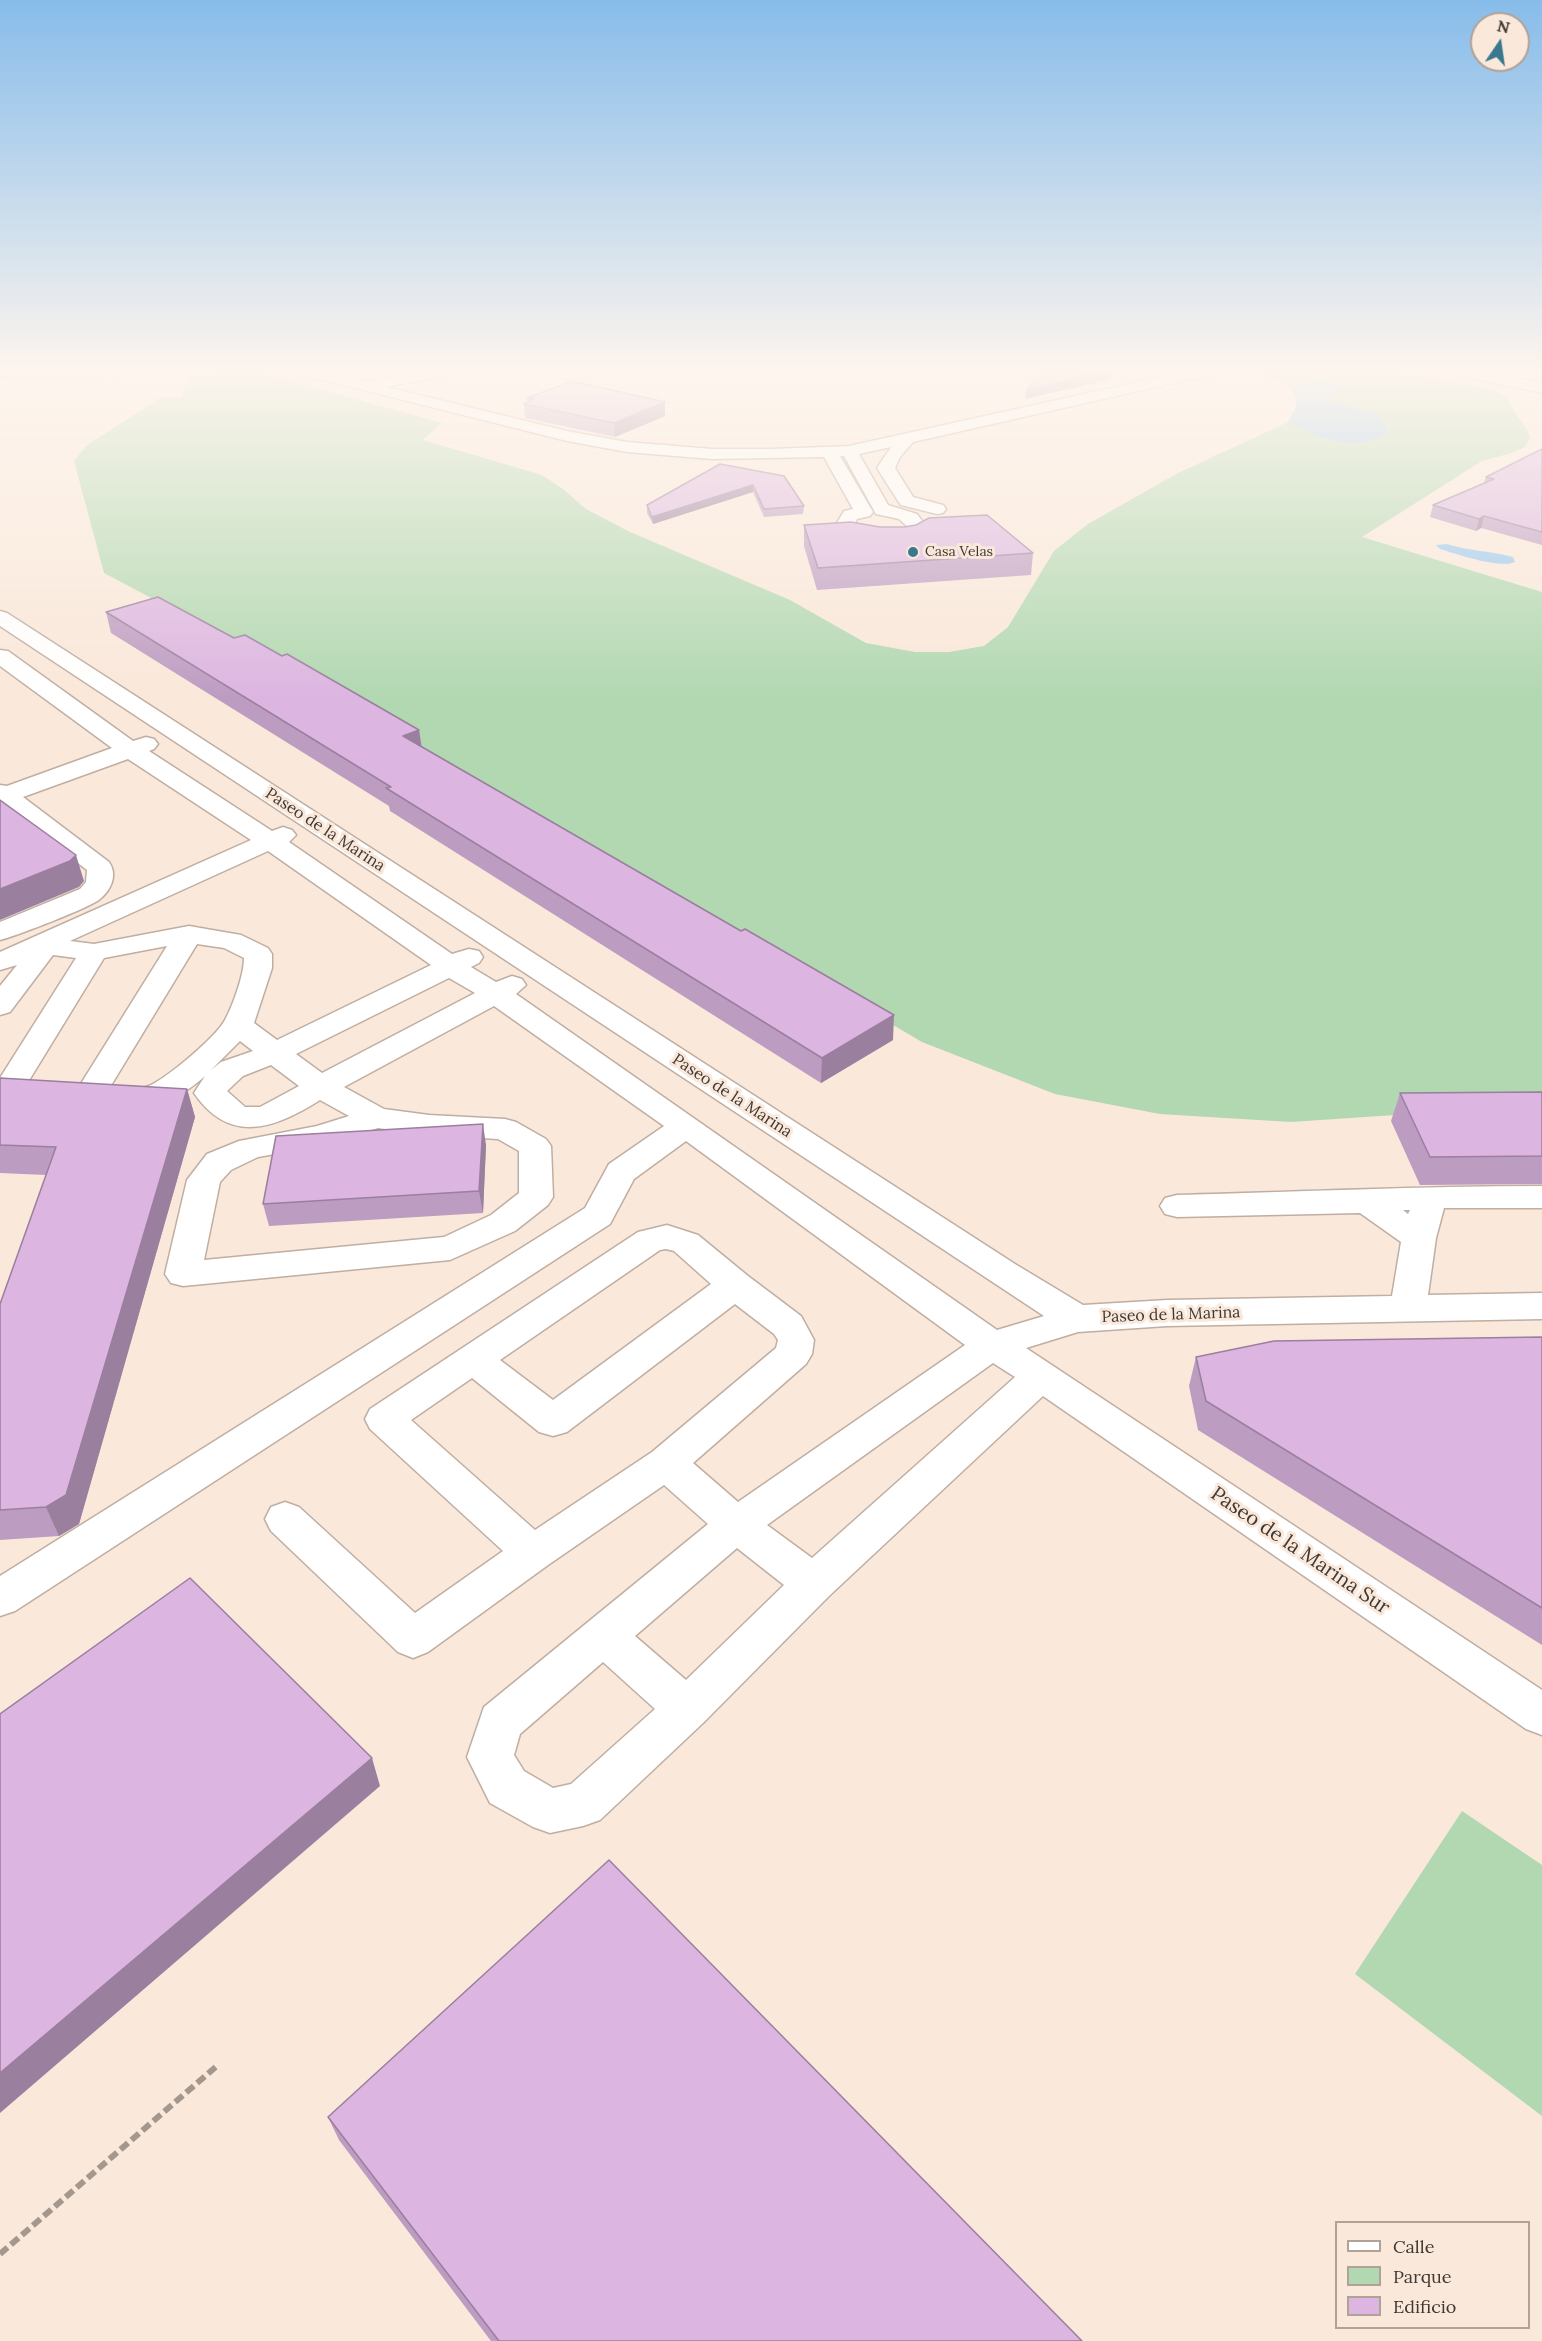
<!DOCTYPE html>
<html>
<head>
<meta charset="utf-8">
<style>
  body { margin:0 }
  #map { position:relative; width:1542px; height:2341px; overflow:hidden; background:#fae8da; font-family:Lora,serif }
  canvas { display:block }
  .legend { position:absolute; left:1335px; top:2221px; width:195px; height:108px; box-sizing:border-box; background:#fae8da; border:2px solid #b0a297; margin:0; padding:8px 10px; list-style:none; font-size:18px; color:#403933 }
  .legend li { display:flex; align-items:center; gap:12px; height:30px }
  .legend b { width:30px; border:2px solid #b0a297 }
  .north { position:absolute; left:1470px; top:12px; width:60px; height:60px; box-sizing:border-box; background:#fae8da; border:2px solid #b0a297; border-radius:50%; rotate:13deg; font-size:16px; font-weight:700; line-height:24px; text-align:center; color:#403933 }
  .north::after { content:''; display:block; margin:auto; width:21px; height:27px; background:#39788d; clip-path:polygon(50% 0,100% 100%,50% 72%,0 100%) }
</style>
</head>
<body>
<div id="map">
<canvas width="1542" height="2341"></canvas>
<ul class="legend">
<li><b style="height:8px;background:#fff"></b>Calle</li>
<li><b style="height:16px;background:#b1d8b1"></b>Parque</li>
<li><b style="height:16px;background:#dcb5e1"></b>Edificio</li>
</ul>
<div class="north">N</div>
</div>
<script>
const c = document.querySelector('canvas').getContext('2d');
c.lineJoin = 'round';
function fillPath(path, color) { c.fillStyle = color; c.fill(path, 'evenodd'); }
function trace(path, color, width, dash) { c.strokeStyle = color; c.lineWidth = width; c.lineCap = dash ? 'butt' : 'round'; c.setLineDash(dash || []); c.stroke(path); }
function write(font, color, halo, rows, align = 'center') {
  c.font = font + ' Lora,serif'; c.lineWidth = 6; c.setLineDash([]); c.textBaseline = 'middle'; c.strokeStyle = halo; c.fillStyle = color; for (const [text, x, y, turn = 0] of rows) {
    c.save(); c.translate(x, y); c.rotate((+turn || 0) * Math.PI / 180); c.textAlign = isNaN(turn) ? turn : align; if (halo) c.strokeText(text, 0, 0); c.fillText(text, 0, 0); c.restore();
  }
}
const green = new Path2D(`
  M251,370L442,423L423,440L542,475L563,489L586,509L630,532L790,600L866,643L915,652H949L984,646L1008,627L1054,551L1088,524L1178,473L1288,422L1295,409L1297,398L1289,386L1259,373C1325,366 1391,370 1456,382C1471,385 1492,387 1505,396C1511,400 1510,406 1514,411C1521,421 1527,426 1530,438L1525,447L1512,453L1482,461L1362,537L1542,592V1105L1291,1122L1160,1114L1055,1094L922,1042L308,681L104,573L74,461L87,445L160,398H181L189,377Z
  M1462,1811L1542,1865V2116L1355,1974Z`);
const water = new Path2D(`
  M1322,381L1341,385L1342,389L1331,399L1335,403L1375,413L1387,428L1386,433C1356,454 1316,437 1288,422L1295,409L1297,398L1289,386Z
  M1447,544C1469,551 1491,551 1513,557L1515,562C1499,569 1457,554 1440,549L1436,545Z`);
const path = new Path2D(`
  M0,2254L219,2064`);
const minor = new Path2D(`
  M0,370H184L177,374L0,376Z
  M294,370H319L369,382L429,370H461L454,374L386,387L567,431L627,442L712,449H772L849,446L1193,370H1220L1213,374L913,442L900,457L895,468L913,497L943,505L946,509L943,513L937,514L901,505L898,501L877,468L891,447L859,454L888,505L917,514L931,533C915,555 869,546 846,540L837,523L844,511L853,509L824,457L712,459L627,452L567,441L296,373ZM840,456H844L876,514L899,519L912,531L888,536L860,532L855,523L857,519L870,516L873,512Z
  M1445,370H1474L1542,383V393L1452,374Z
  M0,611L7,613L1015,1264L1083,1305L1167,1300L1392,1296L1401,1242L1360,1213L1177,1217L1165,1214L1160,1206L1165,1198L1177,1195C1299,1192 1420,1186 1542,1186V1208H1444L1436,1238L1428,1295L1542,1293V1319L1167,1326L1078,1332L1026,1348L1542,1690V1735L1526,1729L1043,1396L829,1596L703,1723L600,1820L583,1826L550,1833L533,1827L490,1803L467,1757L484,1707L708,1524L664,1485L548,1565L428,1652L413,1658L398,1652L271,1531L265,1519L271,1507L285,1502L299,1507L415,1613L503,1551L370,1429L365,1419L370,1409L638,1232L667,1225L698,1235L748,1276L801,1316L814,1340L812,1354L806,1364L693,1463L738,1502L965,1345L686,1141L634,1179L610,1224L15,1611L0,1616V1576L585,1208L609,1164L664,1126L494,1006L344,1087L384,1109L429,1115L505,1119L516,1122L546,1139L551,1146L553,1197L548,1205L515,1231L450,1260L183,1286L171,1283L165,1274L187,1180L207,1154L239,1141L317,1126L349,1116L320,1100C276,1128 230,1146 194,1093L205,1076C182,1097 150,1114 119,1106L114,1099L119,1092C129,1089 141,1090 151,1085C168,1077 216,1037 225,1020C233,1005 244,975 244,958L224,948L197,944L104,1097L93,1100L82,1097L77,1090L167,946L104,958L25,1087L14,1090L3,1087L0,1078L76,958L53,955L10,1012L0,1015V986L17,965L0,970V952L251,840L128,759L23,797L109,862C118,875 111,890 100,899C89,908 16,936 0,940V922L80,889L86,882L87,870L0,804V785L7,786L112,748L0,666V650L8,651L133,741L146,737L154,739L158,744L154,749L149,751L272,831L283,827L292,830L296,835L289,842L452,954L469,949L479,951L483,957L479,963L471,967L496,982L512,976L522,979L526,985L516,994L997,1330L1044,1316L0,626ZM268,851L431,965L277,1040L254,1023L272,968V954L268,948L241,935L189,926L94,944L70,941ZM449,978L475,993L322,1073L296,1054ZM240,1041L253,1051L221,1062L211,1070ZM271,1065L299,1086L260,1107H245L227,1091L243,1076ZM378,1128L429,1135L498,1139L519,1151V1193L491,1215L444,1237L204,1260L220,1182L231,1170L258,1157L321,1146ZM1403,1210H1410L1408,1214ZM666,1249L674,1251L711,1284L553,1400L500,1360L660,1250ZM735,1304L774,1334L778,1340L776,1348L652,1452L535,1530L411,1420L472,1378L539,1432L553,1436L567,1432ZM993,1363L1015,1377L812,1558L767,1525ZM737,1548L784,1585L686,1680L635,1636ZM603,1662L655,1709L571,1784L553,1788L524,1771L514,1755L520,1734Z`);
const wall = new Path2D(`
  M527,398L665,416L615,437L525,418L524,404L528,402Z
  M1542,449V545L1481,528L1476,531L1430,517L1433,505L1484,483L1486,477Z
  M720,464L804,506L803,514L764,517L753,492L653,524L647,513V505Z
  M804,525L1033,553L1031,575L817,590L804,546Z
  M106,612L234,638L282,656L419,730L422,747L893,1040L821,1083L390,811L389,806L111,633Z
  M0,1078L187,1089L195,1117L79,1524L59,1536L0,1540V1304L46,1175L0,1173Z
  M1542,1092V1184L1420,1185L1391,1121L1400,1093Z
  M486,1145L483,1213L269,1226L263,1204Z
  M1542,1337V1645L1198,1430L1189,1386L1196,1357Z
  M328,2117L1082,2341H491L339,2140Z`);
const shadedWall = new Path2D(`
  M1110,370H1117L1108,380L1025,399L1026,390Z
  M665,402V416L615,437L614,423Z
  M753,485V492L653,524L652,517Z
  M1484,516L1481,528L1476,531L1479,519Z
  M419,730L422,752L403,736Z
  M76,855L84,881L79,887L0,920V889Z
  M894,1015L893,1040L821,1083L822,1058Z
  M187,1089L195,1117L79,1524L59,1536L46,1507Z
  M483,1124L486,1145L483,1213L479,1191Z
  M372,1758L380,1786L0,2113V2073Z`);
const building = new Path2D(`
  M1047,370H1110L1026,390Z
  M572,381L665,402L614,423L524,404L534,399L527,398Z
  M1542,449V532L1484,516L1479,519L1433,505L1494,479L1486,477Z
  M720,464L784,476L804,506L764,509L753,485L652,517L647,505Z
  M987,515L1033,553L818,568L804,525L851,522L880,527H904L916,525L929,518Z
  M158,597L234,638L245,635L282,656L287,654L419,730L403,736L741,931L745,929L894,1015L822,1058L386,788L391,787L106,612Z
  M0,800L76,855L70,861L0,889Z
  M0,1078L187,1089L66,1495L46,1507L0,1510V1304L56,1147L0,1145Z
  M1542,1092V1156L1430,1157L1400,1093Z
  M483,1124L479,1191L263,1204L276,1136Z
  M1542,1337V1608L1206,1401L1196,1357L1274,1341Z
  M190,1578L372,1758L0,2073V1714Z
  M609,1860L1082,2341H499L328,2117Z`);
const markers = [
  [913,552,6,"#39788d"]
];
const farPoinames = [
  ["Casa Velas",925,552]
];
const streetNames = [
  ["Paseo de la Marina",325,830,33],
  ["Paseo de la Marina",732,1096,33],
  ["Paseo de la Marina",1171,1315,-2]
];
const nearStreetnames = [
  ["Paseo de la Marina Sur",1300,1551,34]
];
fillPath(green, '#b1d8b1');
fillPath(water, '#96c8ed');
trace(minor, '#bfaea1', 3);
trace(path, '#a4978d', 6, [10, 4.5]);
fillPath(minor, '#fff');
fillPath(wall, '#bd9cc2');
fillPath(shadedWall, '#9a7f9e');
fillPath(building, '#dcb5e1');
trace(building, '#9a7f9e', 1.5);
const sky = c.createLinearGradient(0, 0, 0, 698);
sky.addColorStop(0, '#87bcea');
sky.addColorStop(0.53, '#fdf5ee');
sky.addColorStop(1, '#fdf5ee00');
c.fillStyle = sky;
c.fillRect(0, 0, 1542, 698);
for (const [x, y, r, color] of markers) { const dot = new Path2D(); dot.arc(x, y, r, 0, 2 * Math.PI); c.fillStyle = color; c.fill(dot); trace(dot, '#fae8da', 2); }
write('14px', '#403933', '#fae8da', farPoinames, 'left');
write('16px', '#403933', '#fae8da', streetNames);
write('20px', '#403933', '#fae8da', nearStreetnames);
</script>
</body>
</html>
